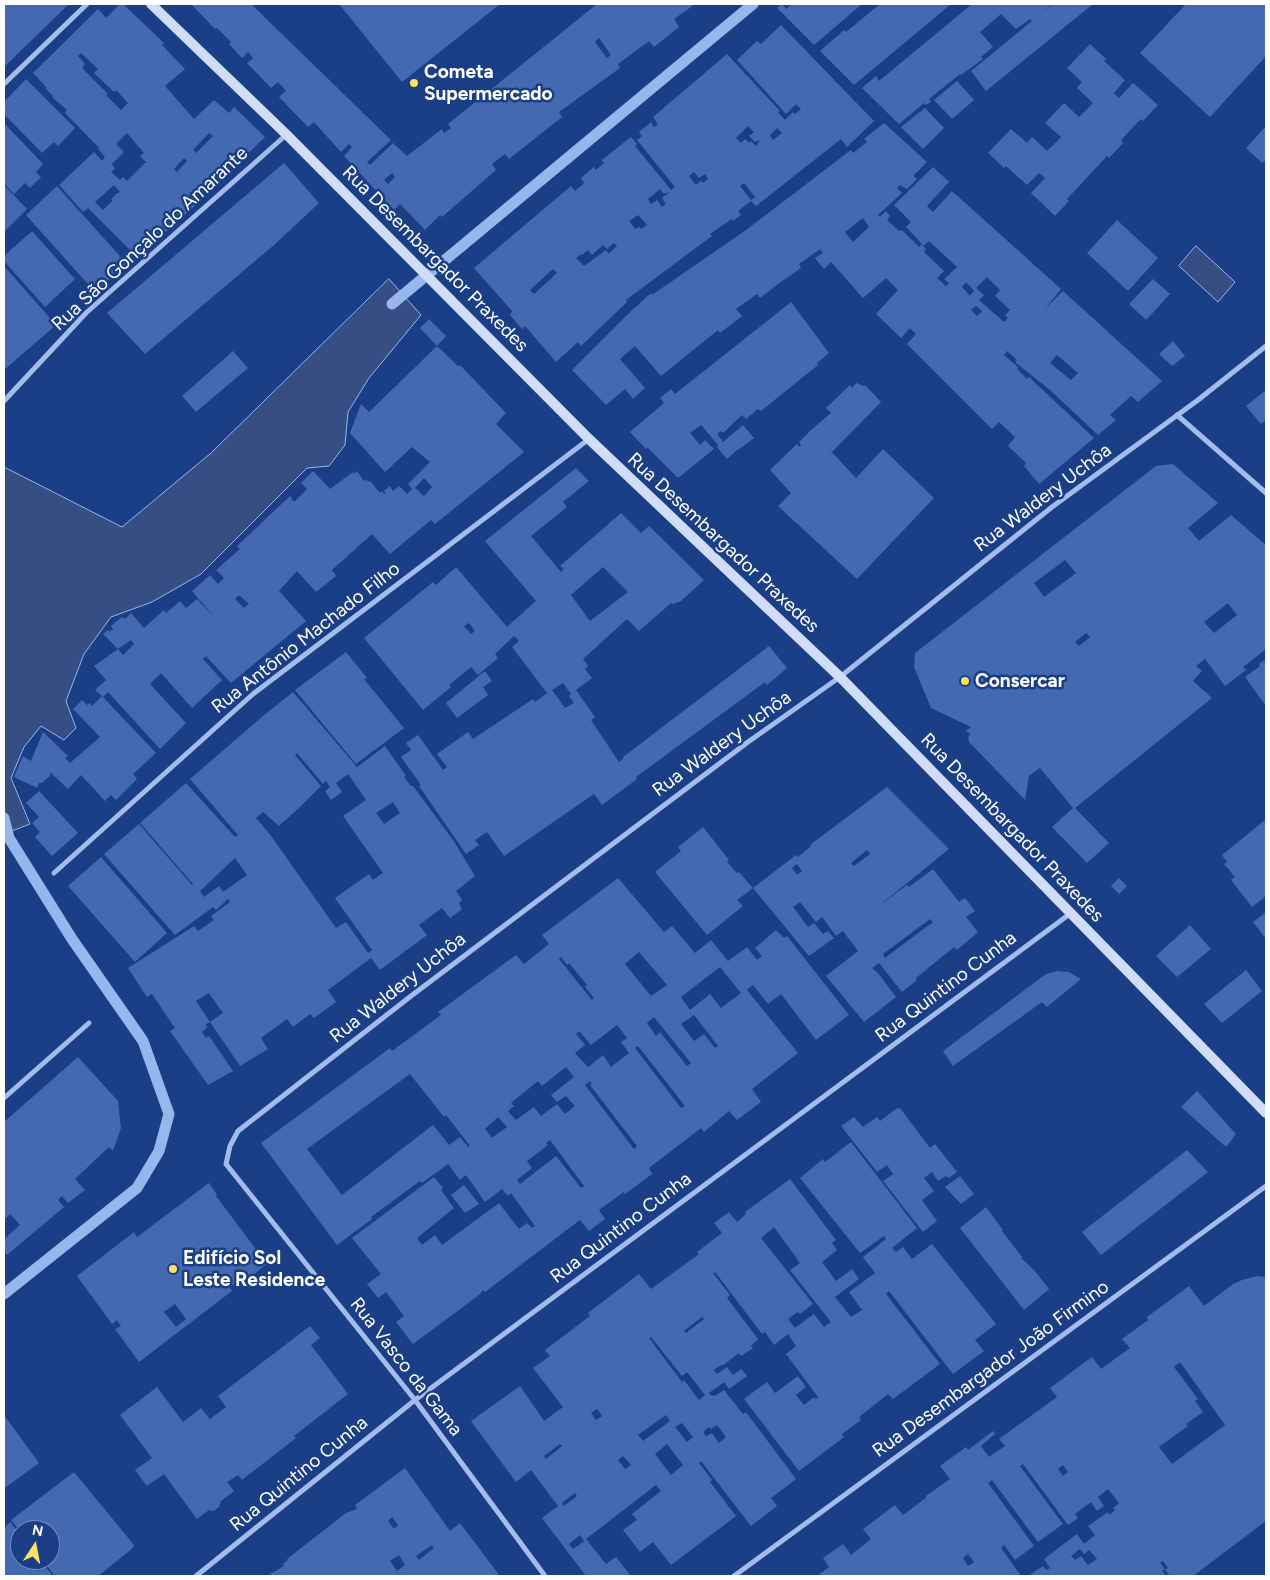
<!DOCTYPE html>
<html>
<head>
<meta charset="utf-8">
<style>
  body { margin:0 }
  #map { position:relative; width:1270px; height:1580px; overflow:hidden; background:#1b3f87; font-family:Figtree,sans-serif }
  canvas { display:block }
  .frame { position:absolute; inset:0; border:5px solid #fff; pointer-events:none }
  .north { position:absolute; left:10px; top:1520px; width:50px; height:50px; box-sizing:border-box; background:#1b3f87; border:1px solid #768cb7; border-radius:50%; rotate:11deg; font-size:14px; font-weight:700; line-height:20px; text-align:center; color:#fff }
  .north::after { content:''; display:block; margin:auto; width:18px; height:22px; background:#fee160; clip-path:polygon(50% 0,100% 100%,50% 72%,0 100%) }
</style>
</head>
<body>
<div id="map">
<canvas width="1270" height="1580"></canvas>
<div class="frame"></div>
<div class="north">N</div>
</div>
<script>
const c = document.querySelector('canvas').getContext('2d');
c.lineJoin = 'round';
function fillPath(path, color) { c.fillStyle = color; c.fill(path, 'evenodd'); }
function trace(path, color, width, dash) { c.strokeStyle = color; c.lineWidth = width; c.lineCap = dash ? 'butt' : 'round'; c.setLineDash(dash || []); c.stroke(path); }
function write(font, color, halo, rows, align = 'center') {
  c.font = font + ' Figtree,sans-serif'; c.lineWidth = 5; c.setLineDash([]); c.textBaseline = 'middle'; c.strokeStyle = halo; c.fillStyle = color; for (const [text, x, y, turn = 0] of rows) {
    c.save(); c.translate(x, y); c.rotate((+turn || 0) * Math.PI / 180); c.textAlign = isNaN(turn) ? turn : align; if (halo) c.strokeText(text, 0, 0); c.fillText(text, 0, 0); c.restore();
  }
}
const water = new Path2D(`
  M1196,246L1235,282L1218,302L1179,266Z
  M389,279L421,315L369,378L348,412L345,445L329,466L307,468L201,574L152,602L111,617L84,654L66,701L76,728L64,740L41,726L24,747L11,778L30,824L4,834V467L122,527L211,453Z`);
const stream = new Path2D(`
  M392,304L753,4
  M4,818L9,838L72,939L143,1041L169,1114L159,1151L137,1188L4,1294`);
const building = new Path2D(`
  M4,4H69L4,67Z
  M120,4H123L164,43L162,45L185,69L165,86L194,119L214,100L229,113L234,107L265,137L197,204L137,257L88,208L83,212L59,185L94,152L102,161L105,157L98,149L99,148L65,113L67,110L52,97L53,96L46,89L47,88L33,73L98,9L106,18ZM81,53L98,69L94,73L114,92L116,90L128,103L121,110L106,95L108,94L82,68L85,64L78,56ZM127,133L144,153L140,156L146,162L127,181L123,177L120,180L111,172L115,169L112,164L124,152L116,144ZM209,133L213,136L196,153L193,150ZM184,158L187,161L177,172L174,169ZM114,185L120,192L116,194L111,199L113,200L103,210L95,202Z
  M191,4H251L391,140L367,162L370,165L393,143L407,156L442,129L444,133L451,128L448,124L597,4H695L674,19L679,27L654,47L649,41L618,64L620,68L559,112L562,117L509,159L505,154L492,164L496,170L442,217L440,215L425,230L400,204L394,210L344,156L352,147L349,144L341,152L314,122L308,127L279,97L286,91L278,82L271,88L247,63L253,58L248,52L242,58L229,44L231,42L217,28L215,29ZM599,38L611,55L607,58L595,42ZM392,173L395,177L388,184L384,180Z
  M339,4H500L402,82Z
  M782,4L786,9L792,4H862L814,45L777,8Z
  M880,4H951L854,85L820,51L844,30L846,32Z
  M972,4H1052L1042,13L1053,4H1093L986,91L971,71L1032,21L1030,19L1016,29L1001,14L980,32L993,47L981,57L983,59L961,75L960,74L929,99L931,102L926,105L924,103L899,124L862,88L876,76L879,81Z
  M1186,4H1266V56L1210,117L1140,53Z
  M781,25L874,121L847,147L841,139L756,206L751,201L738,211L741,215L733,221L732,219L710,234L712,236L626,300L627,302L581,346L578,342L556,362L525,326L522,329L510,315L512,311L474,268L571,186L575,191L584,183L581,178L594,167L596,170L604,163L602,160L631,137L637,144L635,146L671,190L675,187L637,140L642,136L639,132L651,122L654,127L658,124L653,117L727,54L780,111L778,112L785,120L793,112L795,114L801,109L796,104L786,114L737,60L757,41L761,44ZM748,126L754,132L749,136L755,142L760,140L756,146L751,141L749,143L745,139L741,143L736,138ZM777,128L782,133L773,140L770,135ZM694,172L699,178L705,174L708,179L703,183L701,181L696,185L689,176ZM744,183L755,197L751,200L740,186ZM660,189L664,194L670,192L662,198L666,204L662,207L657,200L651,204L648,199ZM638,215L647,225L641,229L639,227L635,229L629,221ZM614,243L617,246L609,254L606,250L584,266L576,258L581,254L582,255L588,250L592,255L603,245L607,249ZM553,269L557,273L534,294L530,290Z
  M1090,44L1106,59L1104,61L1125,80L1114,93L1119,98L1133,83L1158,105L1143,121L1141,119L1121,140L1123,143L1109,158L1107,156L1067,199L1069,201L1055,216L1031,193L1045,178L1039,173L1027,185L1006,166L1004,168L988,153L1011,129L1027,143L1032,137L1047,151L1061,137L1045,123L1064,103L1079,117L1093,103L1077,88L1082,82L1067,68Z
  M26,79L75,128L58,146L54,142L42,153L4,114V102Z
  M957,81L974,100L952,119L934,100Z
  M925,108L944,128L923,149L901,127Z
  M4,123L43,164L36,172L41,177L30,188L25,183L14,194L4,183Z
  M884,123L927,162L913,176L917,179L907,189L900,185L897,188L902,193L878,215L880,217L886,211L890,216L887,220L899,231L902,230L919,247L922,244L906,227L911,222L894,205L933,167L949,182L927,206L933,212L952,191L1061,289L1045,309L1063,291L1162,381L1138,402L1131,396L1110,415L1116,420L1098,435L1050,390L1015,362L1017,360L1007,351L1004,355L1018,367L1017,369L1027,379L1029,377L1094,438L1039,484L1024,466L1026,463L1008,446L1015,437L999,422L992,429L907,344L916,334L910,328L901,338L876,314L898,290L886,278L863,298L831,262L824,269L815,258L823,253L820,249L799,264L801,268L781,282L760,298L757,294L736,309L742,316L720,333L718,330L661,376L635,346L620,359L645,388L633,399L625,389L606,405L572,370L629,313L651,293L652,295L746,230L851,150L853,153L867,142L864,139ZM863,218L869,227L853,242L845,232ZM929,241L957,267L944,279L949,283L946,286L937,278L944,271L924,252L926,249L923,246ZM987,277L1000,290L995,296L1010,310L1005,315L1008,318L1004,322L979,300L984,295L976,288ZM966,282L974,291L970,296L962,287ZM976,306L982,311L977,316L971,310ZM1057,355L1078,373L1071,380L1050,363Z
  M1266,126V164L1264,161L1262,163L1246,148Z
  M284,163L319,203L274,245L145,354L107,313Z
  M4,185L27,209L4,232Z
  M57,186L127,264L95,292L26,215Z
  M1117,220L1158,258L1128,291L1087,253Z
  M32,231L75,279L45,307L4,261V256Z
  M4,266L56,325L4,370Z
  M1153,279L1170,294L1146,320L1129,304Z
  M791,302L829,353L817,363L818,365L761,411L758,409L746,419L742,415L723,433L721,431L717,434L723,442L743,425L754,438L738,450V449L727,459L717,447L718,445L701,425L690,433L700,445L705,440L714,449L678,478L648,448L646,449L630,432L664,403L660,398L671,389L675,394Z
  M429,319L446,336L437,346L420,328Z
  M1173,341L1185,356L1172,366L1159,354Z
  M437,346L458,366L460,365L506,413L496,424L524,452L435,524L431,520L390,554L372,534L332,570L336,576L316,592L297,571L279,591L306,621L231,683L206,656L203,659L222,680L192,708L161,673L150,684L186,723L160,749L108,692L103,697L156,753L133,774L137,779L116,800L111,795L105,801L81,775L68,789L50,772V776L42,783H39L37,788L14,777L23,756L31,761L43,732L68,756L65,758L70,763L100,737L73,709L82,700L87,705L90,703L92,706L102,696L95,690L106,680L94,666L118,649L123,655L134,644L131,640L118,649L103,634L108,630L109,632L113,629L111,626L122,617L125,619L131,613L144,628L164,610L166,613L180,601L186,608L197,599L216,619L192,591L210,575L218,584L224,578L216,570L240,549L237,546L290,496L294,502L307,489L301,483L313,471L330,489L353,472L354,474L357,471L364,481L366,479L368,482L370,481L380,493L382,491L384,494L386,493L384,491L390,486L393,491L399,486L407,494L412,489L408,484L430,462L412,447L385,472L350,433L361,404L369,412ZM424,478L432,487L424,496L415,488ZM239,595L249,604L244,608L235,599Z
  M233,351L248,368L196,412L182,396Z
  M856,383L864,386L865,385L881,402L832,452L811,430L831,413L826,408L850,385L852,388Z
  M1266,390V420L1261,424L1246,406Z
  M811,430L856,478L883,449L934,498L857,579L778,506L791,493L770,470L797,444L799,447L801,445L799,442Z
  M1173,464L1218,503L1188,528L1199,541L1231,515L1266,545V649L1243,667L1246,670L1225,686L1205,659L1196,666L1202,671L1193,681L1212,698L1075,808L1109,843L1087,863L1052,827L1073,808L1040,768L1029,776L1025,800L970,743L968,738L970,734L966,731L971,727L931,708L914,667L915,653L1156,466ZM1065,560L1076,573L1044,597L1034,583ZM1228,603L1237,615L1214,633L1204,622ZM1086,633L1090,637L1079,646L1075,642Z
  M576,468L589,481L563,502L567,507L531,536L561,572L564,569L560,566L621,513L641,533L649,526L704,580L681,601L673,604L671,603L639,631L627,619L583,659L588,666L585,669L592,678L576,690L595,717L591,720L619,762L624,758L623,757L769,646L787,668L767,685L765,682L636,777L637,779L602,805L594,794L504,856L487,832L475,840L479,845L466,854L419,786L421,785L401,757L411,750L406,743L418,735L443,770L447,767L437,754L468,732L473,739L533,699L535,702L547,693L512,647L519,641L514,636L495,654L498,658L478,675L471,667L449,685L451,687L423,710L364,638L433,582L436,585L456,567L507,627L536,601L485,541ZM603,567L628,592L590,621L571,595ZM469,623L475,631L471,634L464,626ZM563,683L571,694L569,696L574,703L565,708L552,690Z
  M346,652L367,678L364,679L404,728L356,764L295,690Z
  M1266,659V706L1245,677L1260,666L1259,664Z
  M485,671L492,681L483,687L488,695L457,718L446,703Z
  M293,692L357,767L385,746L406,776L404,777L411,786H413L453,840L475,876L456,891L462,900L459,903L462,909L450,918L442,908L419,925L427,935L380,970L371,958L328,990L336,1002L314,1018L310,1014L293,1027L287,1019L261,1038L268,1049L240,1066L210,1022L206,1024L207,1028L202,1032L206,1038L209,1036L233,1071L208,1085L170,1031L175,1028L152,994L147,997L128,968L194,926L198,931L214,920L211,916L230,902L228,899L216,910L213,907L175,935L104,854L139,824L192,885L193,884L140,823L186,783L235,837L238,835L190,779L263,716ZM297,753L323,784L326,781L330,787L325,791L331,800L342,792L336,783L348,774L366,800L343,816L383,873L373,880L369,874L335,898L372,950L368,953L346,922L336,928L269,833L256,818L263,812L279,826L300,807L321,786L295,755ZM393,802L400,813L384,824L376,813ZM235,858L247,875L223,892L219,886L204,897L200,891ZM209,993L223,1013L210,1022L196,1001Z
  M887,787L949,849L875,909L907,885L909,887L933,869L959,902L965,898L975,911L966,917L978,932L957,950L954,947L916,978L917,980L902,992L879,963L872,968L878,973L896,997L864,1022L826,976L858,951L843,931L836,936L822,917L816,922L800,902L793,907L808,927L814,923L823,934L828,931L834,938L809,956L753,888L737,900L743,906L707,935L655,872L681,851L678,847L703,827L729,860L727,862L737,873L739,872L753,888L796,855L798,857L811,846L810,845ZM867,850L870,854L854,866L851,863ZM797,864L802,871L797,875L792,868ZM930,919L933,922L885,958L883,954Z
  M39,791L78,833L52,856L35,837L40,832L32,823L39,817L26,803Z
  M1266,819V896L1252,907L1231,880L1235,877L1224,864L1227,862L1222,855Z
  M101,857L167,933L135,962L68,886Z
  M618,878L664,932L672,926L695,953L711,940L728,961L747,947L757,960L762,956L755,948L776,930L784,938L787,936L849,1015L816,1040L781,994L768,1004L753,985L747,990L798,1053L752,1089L761,1102L737,1120L729,1111L704,1132L701,1128L649,1168L652,1174L625,1194L624,1192L599,1210L605,1219L589,1231L580,1220L485,1292L483,1290L479,1295L413,1344L396,1322L404,1316L386,1292L378,1298L367,1284L381,1274L352,1238L434,1177L443,1188L441,1190L454,1208L417,1238L422,1245L435,1235L442,1245L499,1203L519,1229L527,1223L532,1228L535,1226L511,1193L508,1196L502,1189L485,1202L466,1175L460,1180L448,1164L422,1183L420,1181L371,1217L372,1219L337,1245L261,1143L390,1048L392,1051L441,1015L438,1012L516,955L524,964L549,944L542,935ZM639,952L667,985L651,996L625,964ZM561,957L567,965L569,963L587,985L585,987L594,998L592,1000L559,959ZM720,967L741,993L721,1008L710,994L690,1010L681,997ZM694,1015L718,1046L715,1048L704,1034L694,1041L681,1024ZM654,1017L691,1063L687,1066L660,1032L656,1036L647,1023ZM617,1025L627,1038L621,1042L629,1053L611,1067L603,1055L588,1067L575,1053L585,1045L576,1034L579,1031L591,1045ZM638,1046L685,1106L681,1108L635,1048ZM566,1067L574,1077L551,1095L557,1102L566,1096L575,1106L565,1114L557,1104L541,1116L534,1107L516,1120L508,1111L514,1106L511,1103L538,1081L542,1086ZM410,1074L444,1117L446,1115L470,1146L468,1147L460,1137L449,1145L433,1125L342,1195L307,1149ZM590,1081L592,1084L590,1085L637,1146L634,1149L585,1085ZM498,1117L507,1127L492,1138L485,1129ZM550,1140L584,1186L581,1188L556,1156L520,1184L517,1180L532,1168L527,1161L548,1145L546,1143Z
  M1119,878L1127,886L1119,894L1111,886Z
  M1266,912V939L1253,922Z
  M1190,925L1211,949L1177,977L1156,956Z
  M1246,970L1262,991L1222,1023L1204,1004Z
  M1057,971L1069,972L1081,979L1047,1007L1042,1002L953,1066L943,1051L1046,974Z
  M78,1057L118,1101L121,1128L113,1151L109,1147L75,1179L85,1190L68,1203L62,1196L58,1200L64,1207L7,1255L4,1252V1239L20,1225L10,1214L4,1220V1122Z
  M1197,1091L1236,1134L1226,1147L1181,1107Z
  M897,1108L898,1109L900,1108L930,1148L935,1144L957,1172L949,1178L946,1176L938,1181L932,1172L924,1178L934,1191L922,1200L937,1221L923,1232L883,1181L893,1174L887,1165L877,1172L841,1126L854,1117L863,1127L877,1117L880,1121Z
  M851,1142L917,1228L892,1248L896,1252L903,1247L912,1259L932,1244L996,1324L975,1340L984,1351L953,1374L889,1291L886,1294L940,1364L893,1399L888,1394L859,1417L861,1420L842,1434L844,1437L799,1471L744,1399L767,1382L775,1393L798,1376L806,1387L796,1395L804,1405L814,1397L816,1399L818,1397L786,1354L796,1346L788,1334L774,1345L765,1332L762,1334L715,1272L713,1273L730,1295L727,1298L758,1339L751,1346L753,1348L741,1356L739,1353L722,1366L721,1365L714,1370L717,1374L727,1367L733,1375L741,1369L747,1376L729,1389L724,1382L709,1393L712,1396L714,1395L715,1396L724,1390L743,1414L746,1412L796,1479L771,1498L777,1506L751,1526L701,1461L699,1463L712,1480L710,1482L736,1516L671,1565L653,1542L640,1552L623,1530L637,1520L632,1514L661,1491L656,1485L586,1539L606,1564L616,1557L631,1576H586L542,1518L558,1506L531,1470L516,1482L471,1421L520,1386L544,1421L563,1407L533,1368L550,1356L545,1350L590,1316L588,1313L639,1274L651,1289L699,1254L697,1252L722,1233L714,1223L729,1212L737,1222L746,1214L745,1212L790,1179L836,1240L832,1243L837,1250L822,1262L836,1281L852,1269L859,1279L835,1297L851,1317L862,1310L849,1292L875,1273L863,1257L886,1239L884,1236L860,1253L800,1178L823,1159L825,1162ZM774,1227L800,1263L790,1270L831,1322L824,1327L814,1314L795,1328L788,1319L798,1312L800,1314L813,1304L761,1238ZM702,1317L704,1319L686,1333L684,1331ZM651,1337L682,1376L687,1372L705,1395L699,1400L684,1380L682,1382L649,1338ZM597,1409L602,1416L596,1420L591,1413ZM666,1415L670,1421L643,1441L638,1435ZM682,1423L693,1437L687,1442L675,1427ZM717,1425L726,1437L719,1443L712,1433L706,1436L703,1432L709,1427L711,1429ZM560,1444L562,1446L546,1459L544,1456ZM667,1444L683,1465L671,1475L655,1454ZM623,1456L631,1465L625,1469L618,1460ZM575,1493L577,1496L564,1506L562,1503ZM580,1535L584,1541L573,1549L569,1544Z
  M1187,1150L1208,1172L1101,1255L1082,1232Z
  M960,1176L974,1194L961,1204L945,1187Z
  M209,1183L217,1195L216,1196L267,1264L249,1278L246,1274L230,1287L232,1291L139,1362L115,1329L121,1326L117,1320L112,1324L77,1276L134,1232L137,1237ZM175,1304L186,1319L176,1327L164,1312Z
  M464,1185L479,1204L465,1213L451,1195Z
  M986,1207L1003,1230L1002,1231L1022,1257L1021,1258L1034,1270L1049,1289L1024,1310L960,1228Z
  M1258,1276L1266,1277V1521L1193,1576H1170L1165,1570L1168,1568L1163,1561L1160,1563L1165,1569L1162,1571L1166,1576H1028L1043,1566L1046,1570L1050,1568L1044,1559L1077,1534L1084,1544L1095,1535L1088,1526L1108,1512L1109,1515L1115,1510L1113,1508L1119,1503L1108,1489L1098,1497L1104,1506L1097,1511L1091,1502L1075,1514L1078,1518L1068,1525L1023,1464L1020,1466L1063,1524L1038,1542L992,1480L988,1483L1034,1546L1015,1560L1004,1545L1001,1548L1021,1576H817L829,1567L823,1558L843,1544L851,1555L871,1539L863,1529L895,1505L903,1515L927,1497L926,1496L950,1479L940,1466L966,1447L968,1450L993,1431L995,1434L981,1446L989,1457L1005,1446L999,1439L1057,1397L1050,1388L1092,1357L1101,1369L1130,1348L1122,1339L1148,1320L1147,1317L1189,1286L1204,1306L1233,1284L1242,1280ZM1180,1362L1225,1425L1172,1464L1159,1447L1188,1426L1186,1424L1203,1412L1195,1401L1198,1399L1174,1367ZM1063,1465L1068,1472L1063,1476L1058,1469ZM1080,1549L1084,1554L1089,1550L1097,1559L1088,1565L1081,1556L1075,1560L1071,1556ZM968,1554L974,1562L968,1566L963,1558Z
  M310,1326L320,1338L311,1345L348,1394L294,1436L296,1438L242,1480L238,1475L227,1482L234,1491L221,1501L219,1507L214,1511L209,1510L197,1519L164,1474L147,1486L135,1470L152,1458L120,1415L157,1387L183,1422L201,1408L210,1419L226,1407L218,1396Z
  M4,1415L39,1463L5,1488L4,1487Z
  M405,1468L450,1531L460,1523L500,1576H380L379,1575L267,1576L284,1566L283,1564L288,1560L287,1559L346,1513L357,1509L355,1505ZM392,1517L398,1525L394,1529L388,1521ZM432,1545L434,1548L419,1560L416,1556ZM399,1555L405,1565L397,1571L390,1561Z
  M74,1472L134,1545L133,1548L98,1576H55L42,1560H50V1530H19L11,1520Z
  M10,1522L20,1534V1560H40L53,1576H4V1528Z`);
const street = new Path2D(`
  M4,84L87,4
  M4,401L86,313L286,135
  M1177,415L1266,493
  M54,873L253,694L589,439
  M4,1098L89,1023
  M196,1576L415,1400L1071,913
  M545,1576L415,1400L226,1164L230,1146L238,1131L411,996L748,742L840,677L1052,507L1198,400L1266,346
  M734,1576L1266,1186`);
const secondary = new Path2D(`
  M151,4L287,135L589,439L840,677L1266,1113`);
const markers = [
  [414,83,5,"#fee160"],
  [965,681,5,"#fee160"],
  [173,1269,5,"#fee160"]
];
const poiNames = [
  ["Cometa",424,72],
  ["Supermercado",424,94],
  ["Consercar",975,681],
  ["Edifício Sol",183,1258],
  ["Leste Residence",183,1280]
];
const streetNames = [
  ["Rua São Gonçalo do Amarante",150,239,-43],
  ["Rua Desembargador Praxedes",435,259,45],
  ["Rua Waldery Uchôa",1043,498,-37],
  ["Rua Desembargador Praxedes",723,543,43],
  ["Rua Antônio Machado Filho",306,638,-38],
  ["Rua Waldery Uchôa",722,744,-36],
  ["Rua Desembargador Praxedes",1012,828,46],
  ["Rua Quintino Cunha",946,987,-37],
  ["Rua Waldery Uchôa",398,988,-38],
  ["Rua Quintino Cunha",621,1228,-37],
  ["Rua Vasco da Gama",406,1367,52],
  ["Rua Desembargador João Firmino",991,1369,-36],
  ["Rua Quintino Cunha",299,1474,-39]
];
fillPath(water, '#354f85');
trace(water, '#96b6ee', 1);
trace(stream, '#96b6ee', 11);
fillPath(building, '#4469b1');
trace(street, '#a3bcec', 5);
trace(secondary, '#cfddf9', 10);
for (const [x, y, r, color] of markers) { const dot = new Path2D(); dot.arc(x, y, r, 0, 2 * Math.PI); c.fillStyle = color; c.fill(dot); trace(dot, '#1b3f87', 2); }
write('bold 19px', '#fff', '#1b3f87', poiNames, 'left');
write('19px', '#fff', '#1b3f87', streetNames);
</script>
</body>
</html>
